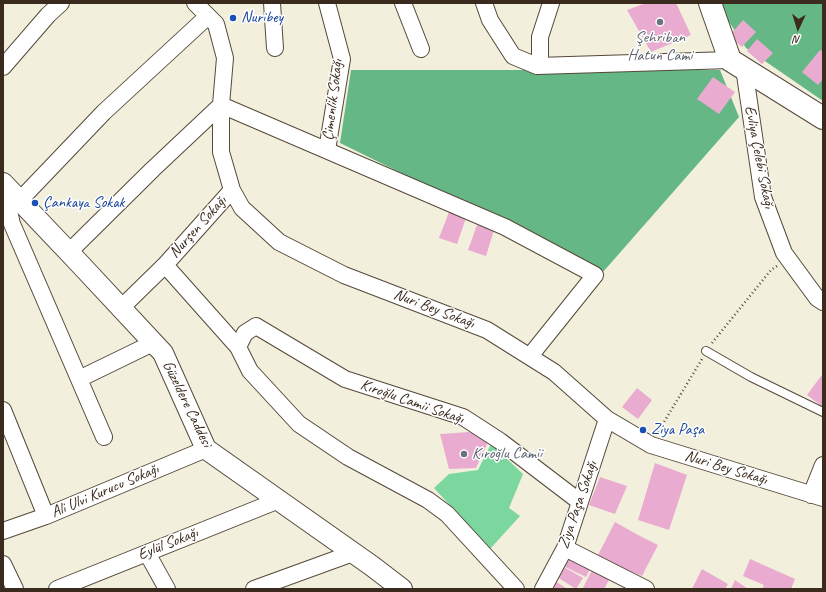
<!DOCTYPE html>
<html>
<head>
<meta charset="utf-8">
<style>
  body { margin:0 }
  #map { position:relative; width:826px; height:592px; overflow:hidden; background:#f2efdc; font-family:Caveat,sans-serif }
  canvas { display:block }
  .frame { position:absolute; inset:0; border:4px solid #3b2a1e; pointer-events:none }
  .north { position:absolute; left:778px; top:8px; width:40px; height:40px; -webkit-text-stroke:3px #fff; paint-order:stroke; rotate:184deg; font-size:11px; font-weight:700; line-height:16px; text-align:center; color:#3b2a1e }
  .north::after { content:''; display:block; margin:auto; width:14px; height:18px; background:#3b2a1e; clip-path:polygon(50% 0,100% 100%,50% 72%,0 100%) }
</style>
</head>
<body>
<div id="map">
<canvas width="826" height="592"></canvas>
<div class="frame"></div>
<div class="north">N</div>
</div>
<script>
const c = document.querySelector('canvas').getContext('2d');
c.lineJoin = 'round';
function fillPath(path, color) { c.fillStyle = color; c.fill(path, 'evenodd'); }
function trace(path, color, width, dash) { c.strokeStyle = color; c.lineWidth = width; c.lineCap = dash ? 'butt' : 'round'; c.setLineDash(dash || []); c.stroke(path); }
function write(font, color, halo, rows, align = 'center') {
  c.font = font + ' Caveat,sans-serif'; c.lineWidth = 3; c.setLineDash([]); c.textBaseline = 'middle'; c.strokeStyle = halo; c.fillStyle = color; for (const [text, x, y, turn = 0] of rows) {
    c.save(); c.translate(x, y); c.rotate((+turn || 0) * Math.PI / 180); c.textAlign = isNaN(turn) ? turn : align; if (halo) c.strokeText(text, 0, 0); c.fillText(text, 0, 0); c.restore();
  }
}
const green = new Path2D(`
  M491,444L523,474L509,508L520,516L490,549L434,488L449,474L478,470Z`);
const forest = new Path2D(`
  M721,3H823V101L746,48L724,14Z
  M351,70H720L739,117L603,272L340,143Z`);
const building = new Path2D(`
  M646,3H676L691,35L651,52L627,10Z
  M743,20L756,32L742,47L729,36Z
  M757,39L773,53L762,64L747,51Z
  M820,50L823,52V79L818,85L802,72Z
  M713,77L735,92L719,114L697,99Z
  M449,212L466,218L457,244L439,238Z
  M477,225L494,230L486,256L468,250Z
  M821,376L823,377V407L807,395Z
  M637,388L652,400L638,419L622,407Z
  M469,432L489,440L476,468L449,469L440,434Z
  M655,463L687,475L669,530L638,520Z
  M600,477L627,486L615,514L589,505Z
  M615,522L638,535L658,545L642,576L623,568L598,555Z
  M569,554L591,567L586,577L563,566Z
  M750,559L795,579L791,589H762L764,585L743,576Z
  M562,566L583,578L576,589L557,577Z
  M593,568L611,576L604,589L583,588Z
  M702,569L728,584L725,589H692Z
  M550,578L566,588L565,589H544Z
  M735,580L748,589H731Z`);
const path = new Path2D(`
  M712,343L771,270L777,266
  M658,432L702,359`);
const service = new Path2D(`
  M706,351L751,377L823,412`);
const minor = new Path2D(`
  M195,3L216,24L225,58L221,105V152L232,190L242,208L279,242L344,275L487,330L554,372L607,419L651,445L823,498
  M272,3L275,48
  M403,3L421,49
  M484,3L490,20L513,56L537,66L730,60
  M540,66V37L551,3
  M3,67L48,15L61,3
  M744,68L763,197L784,253L817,298L823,302
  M221,105L505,227L595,275L530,356
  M327,150L342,59L327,3
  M3,185L12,224L104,437
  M20,200L104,112L208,16
  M69,252L153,169L221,105
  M165,265L232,190
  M121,308L165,265L238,347
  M79,379L153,343
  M3,410L46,516
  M811,495L823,465
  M3,531L46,516L206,449
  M565,548L646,589
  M147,553L167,589
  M3,564L15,589
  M57,589L279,500
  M254,589L353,553
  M516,589L447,514L428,500L348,457L299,424L250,371L238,347L245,333L256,326L345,379L463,417L500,441L580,502
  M543,589L565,548L607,419`);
const tertiary = new Path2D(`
  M3,183L80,264L163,353L206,449L372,566L402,589`);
const secondary = new Path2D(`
  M710,3L730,60L823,118`);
const markers = [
  [233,18,4,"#1a4fb4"],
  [660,22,4,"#6b7280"],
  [35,203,4,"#1a4fb4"],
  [643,430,4,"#1a4fb4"],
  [464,454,4,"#6b7280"]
];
const transitNames = [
  ["Nuribey",241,18],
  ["Çankaya Sokak",43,203],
  ["Ziya Paşa",651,430]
];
const worshipNames = [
  ["Şehriban",660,38],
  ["Hatun Cami",660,56],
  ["Kıroğlu Camii",472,454,"left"]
];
const streetNames = [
  ["Çimenlik Sokağı",333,100,-83],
  ["Evliya Çelebi Sokağı",759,157,79],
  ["Nurşen Sokağı",198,227,-48],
  ["Nuri Bey Sokağı",434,309,21],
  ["Kıroğlu Camii Sokağı",412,402,19],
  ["Güzeldere Caddesi",187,404,64],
  ["Nuri Bey Sokağı",726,468,17],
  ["Ali Ulvi Kurucu Sokağı",105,491,-23],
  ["Ziya Paşa Sokağı",578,505,-71],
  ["Eylül Sokağı",168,544,-22]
];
fillPath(green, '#7cd79e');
fillPath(forest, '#65b885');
fillPath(building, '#e9abd0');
trace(service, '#56483a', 10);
trace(minor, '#56483a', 18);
trace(tertiary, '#56483a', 22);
trace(secondary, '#56483a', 24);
trace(path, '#56483a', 2.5, [1, 3]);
trace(service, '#fff', 8);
trace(minor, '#fff', 16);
trace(tertiary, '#fff', 20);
trace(secondary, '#fff', 22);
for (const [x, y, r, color] of markers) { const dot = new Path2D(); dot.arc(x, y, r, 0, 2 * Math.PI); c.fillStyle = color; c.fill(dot); trace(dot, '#fff', 1.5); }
write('16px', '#164399', '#fff', transitNames, 'left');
write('16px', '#5b616d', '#fff', worshipNames);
write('16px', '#3b2a1e', '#fff', streetNames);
</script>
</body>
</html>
